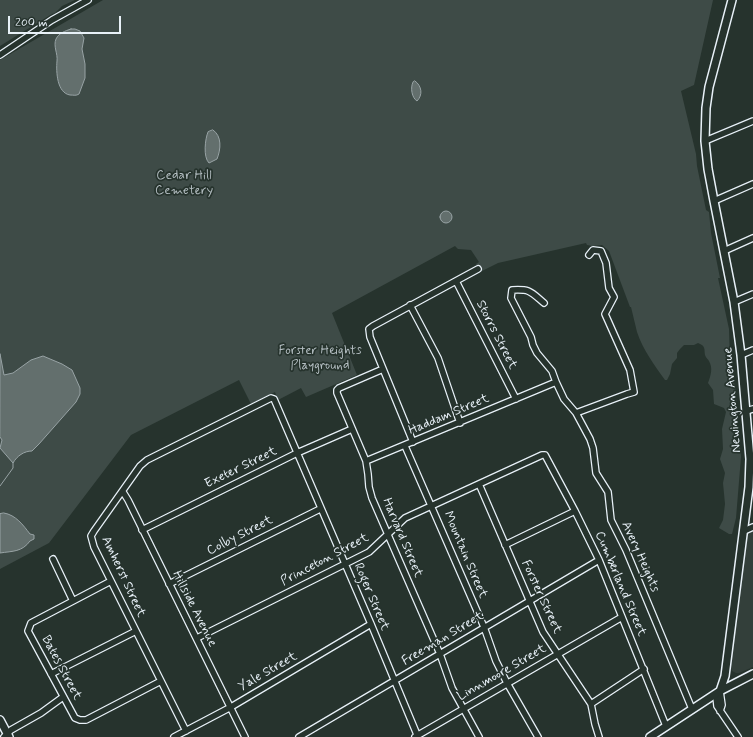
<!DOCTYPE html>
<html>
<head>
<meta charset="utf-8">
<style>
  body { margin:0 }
  #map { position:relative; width:753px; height:737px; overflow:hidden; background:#26332d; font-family:Mynerve,sans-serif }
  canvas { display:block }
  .scale { position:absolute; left:8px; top:16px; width:113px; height:18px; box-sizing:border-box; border:2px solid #e8f1f8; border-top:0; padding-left:5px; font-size:12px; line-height:14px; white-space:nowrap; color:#e8f1f8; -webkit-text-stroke:3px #26332d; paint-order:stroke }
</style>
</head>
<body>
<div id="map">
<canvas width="753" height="737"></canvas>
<div class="scale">200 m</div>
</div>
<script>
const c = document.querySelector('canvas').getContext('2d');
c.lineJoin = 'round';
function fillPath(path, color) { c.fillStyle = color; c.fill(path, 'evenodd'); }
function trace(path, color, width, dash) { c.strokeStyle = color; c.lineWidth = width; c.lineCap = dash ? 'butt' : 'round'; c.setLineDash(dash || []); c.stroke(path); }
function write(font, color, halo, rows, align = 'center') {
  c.font = font + ' Mynerve,sans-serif'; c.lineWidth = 3.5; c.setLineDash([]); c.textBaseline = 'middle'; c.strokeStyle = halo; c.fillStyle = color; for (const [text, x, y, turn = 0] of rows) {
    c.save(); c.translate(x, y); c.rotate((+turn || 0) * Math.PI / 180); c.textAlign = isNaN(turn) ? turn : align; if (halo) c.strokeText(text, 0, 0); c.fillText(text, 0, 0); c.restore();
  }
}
const built = new Path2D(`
  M753,531V667L739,673H736L732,671L730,666L748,533Z`);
const green = new Path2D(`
  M0,0H75L62,6L55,13L52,14L0,46Z
  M103,0H713L694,85L681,91L696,154L697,166L706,210L709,212L711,233L720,278H718L729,329L730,362L736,392L737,416L741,457L736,518L732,534H729L719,528L723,520L725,504L723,483L725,473L720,459L723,449L722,429L726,412L724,408L714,404L713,390L708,383C711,375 713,368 709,361C708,359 706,358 705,355C704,349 706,346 698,343L694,345H684L680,349L677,353V358L672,364L670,374L667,380H665C655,366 643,350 637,332C635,324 633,315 631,307H630L609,251L602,245L592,246L587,245L586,243L498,263L480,272L476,264L479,262L471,250L458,249L455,246L332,313L357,375L306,397L301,388L278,400L275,392L251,404L239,380L131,435L49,543L0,569V60Z`);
const water = new Path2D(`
  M71,29H75L80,31L84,38L82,49L85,64V78L79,94C76,96 74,95 70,95C57,93 56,72 57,61C58,54 53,46 56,39C59,33 65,31 71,29Z
  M415,81C422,86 423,95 417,101C412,98 410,88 413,82Z
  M213,130C222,136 221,149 217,159L209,163C203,157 205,139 208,132Z
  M440 217a6 6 0 1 1 12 0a6 6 0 1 1-12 0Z
  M0,354L4,375L13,373L31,360L43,356L62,364L72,370L80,388V394L76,402L39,444L32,451C24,451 17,456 13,463L0,448L2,440L0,437Z
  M4,513C16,515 23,525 30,534L34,535V539L30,541C22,552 13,551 0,553V514Z`);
const stream = new Path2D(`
  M0,486L13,468V463`);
const minor = new Path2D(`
  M0,55L52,20L88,0
  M705,141L753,121
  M714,201L753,184
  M724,251L753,238
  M456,281L516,399
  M734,302L753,294
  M544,303C530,291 530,289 512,290L511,298L531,337L533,345L537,353L552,371L556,382
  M410,305L438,358L460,423
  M741,355L753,350
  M383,369L339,388L337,390V393L366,461L368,474L369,487L372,498L440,654L452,688L479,737
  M746,411L753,409
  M576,413L627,394L634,392L630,370L605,314L614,297L609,288L606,263L601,251L593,250L589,255
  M413,442L370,337L369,329L373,326L478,269
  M405,446L484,627L496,661L507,683L538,737
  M366,461L556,382L564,399L576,413L590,439L593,448L596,473L608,492L611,520L626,550L692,709
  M479,484L543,632L591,704L595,724L599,737
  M123,492L128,500L245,737
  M142,530L297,453L352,429
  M744,531L753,527
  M505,545L575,511
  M53,559L73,601
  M111,581L31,623L28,631L75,718L80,720H86L161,681
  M169,584L320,509
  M197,638L369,552L405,518L542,455H545L575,511L599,560L666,726
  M51,674L136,631
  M719,691L716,697L717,706L738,737
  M720,691L722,705L720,711
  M591,704L644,669
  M186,731L94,547L91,536L94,531L140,466L147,460L271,398L274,399L371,624L418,737
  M4,737L11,730L41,713L63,697
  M174,737L231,707L371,624
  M299,737L599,560
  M415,737L622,617`);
const major = new Path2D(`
  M720,691L725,676L749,487L750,459L741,355L734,302L714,201L708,169L705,141L706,108L709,87L732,0
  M0,720L9,737
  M650,737L720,691L753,674`);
const parkNames = [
  ["Cedar Hill",184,176],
  ["Cemetery",184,191],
  ["Forster Heights",320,351],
  ["Playground",320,366]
];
const streetNames = [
  ["Storrs Street",496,335,63],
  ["Newington Avenue",733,400,-95],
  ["Haddam Street",449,415,-23],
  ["Exeter Street",241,468,-26],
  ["Colby Street",240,536,-27],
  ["Harvard Street",402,538,67],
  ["Mountain Street",465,555,67],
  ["Avery Heights",640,557,66],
  ["Princeton Street",325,560,-28],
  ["Amherst Street",123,577,65],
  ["Cumberland Street",620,584,67],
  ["Roger Street",371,597,67],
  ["Forster Street",541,597,65],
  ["Hillside Avenue",194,609,63],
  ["Freeman Street",443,639,-31],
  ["Bates Street",61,668,62],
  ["Yale Street",268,672,-30],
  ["Linnmoore Street",502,673,-30]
];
fillPath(built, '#333f3a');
fillPath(green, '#3e4b47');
fillPath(water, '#636f6d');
trace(water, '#98a3a5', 1);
trace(stream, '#98a3a5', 1);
trace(minor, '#e8f1f8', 8);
trace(major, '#e8f1f8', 10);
trace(minor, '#26332d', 5.5);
trace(major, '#26332d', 7);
write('13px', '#b5bfc3', '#26332d', parkNames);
write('13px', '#e8f1f8', '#26332d', streetNames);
</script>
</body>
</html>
